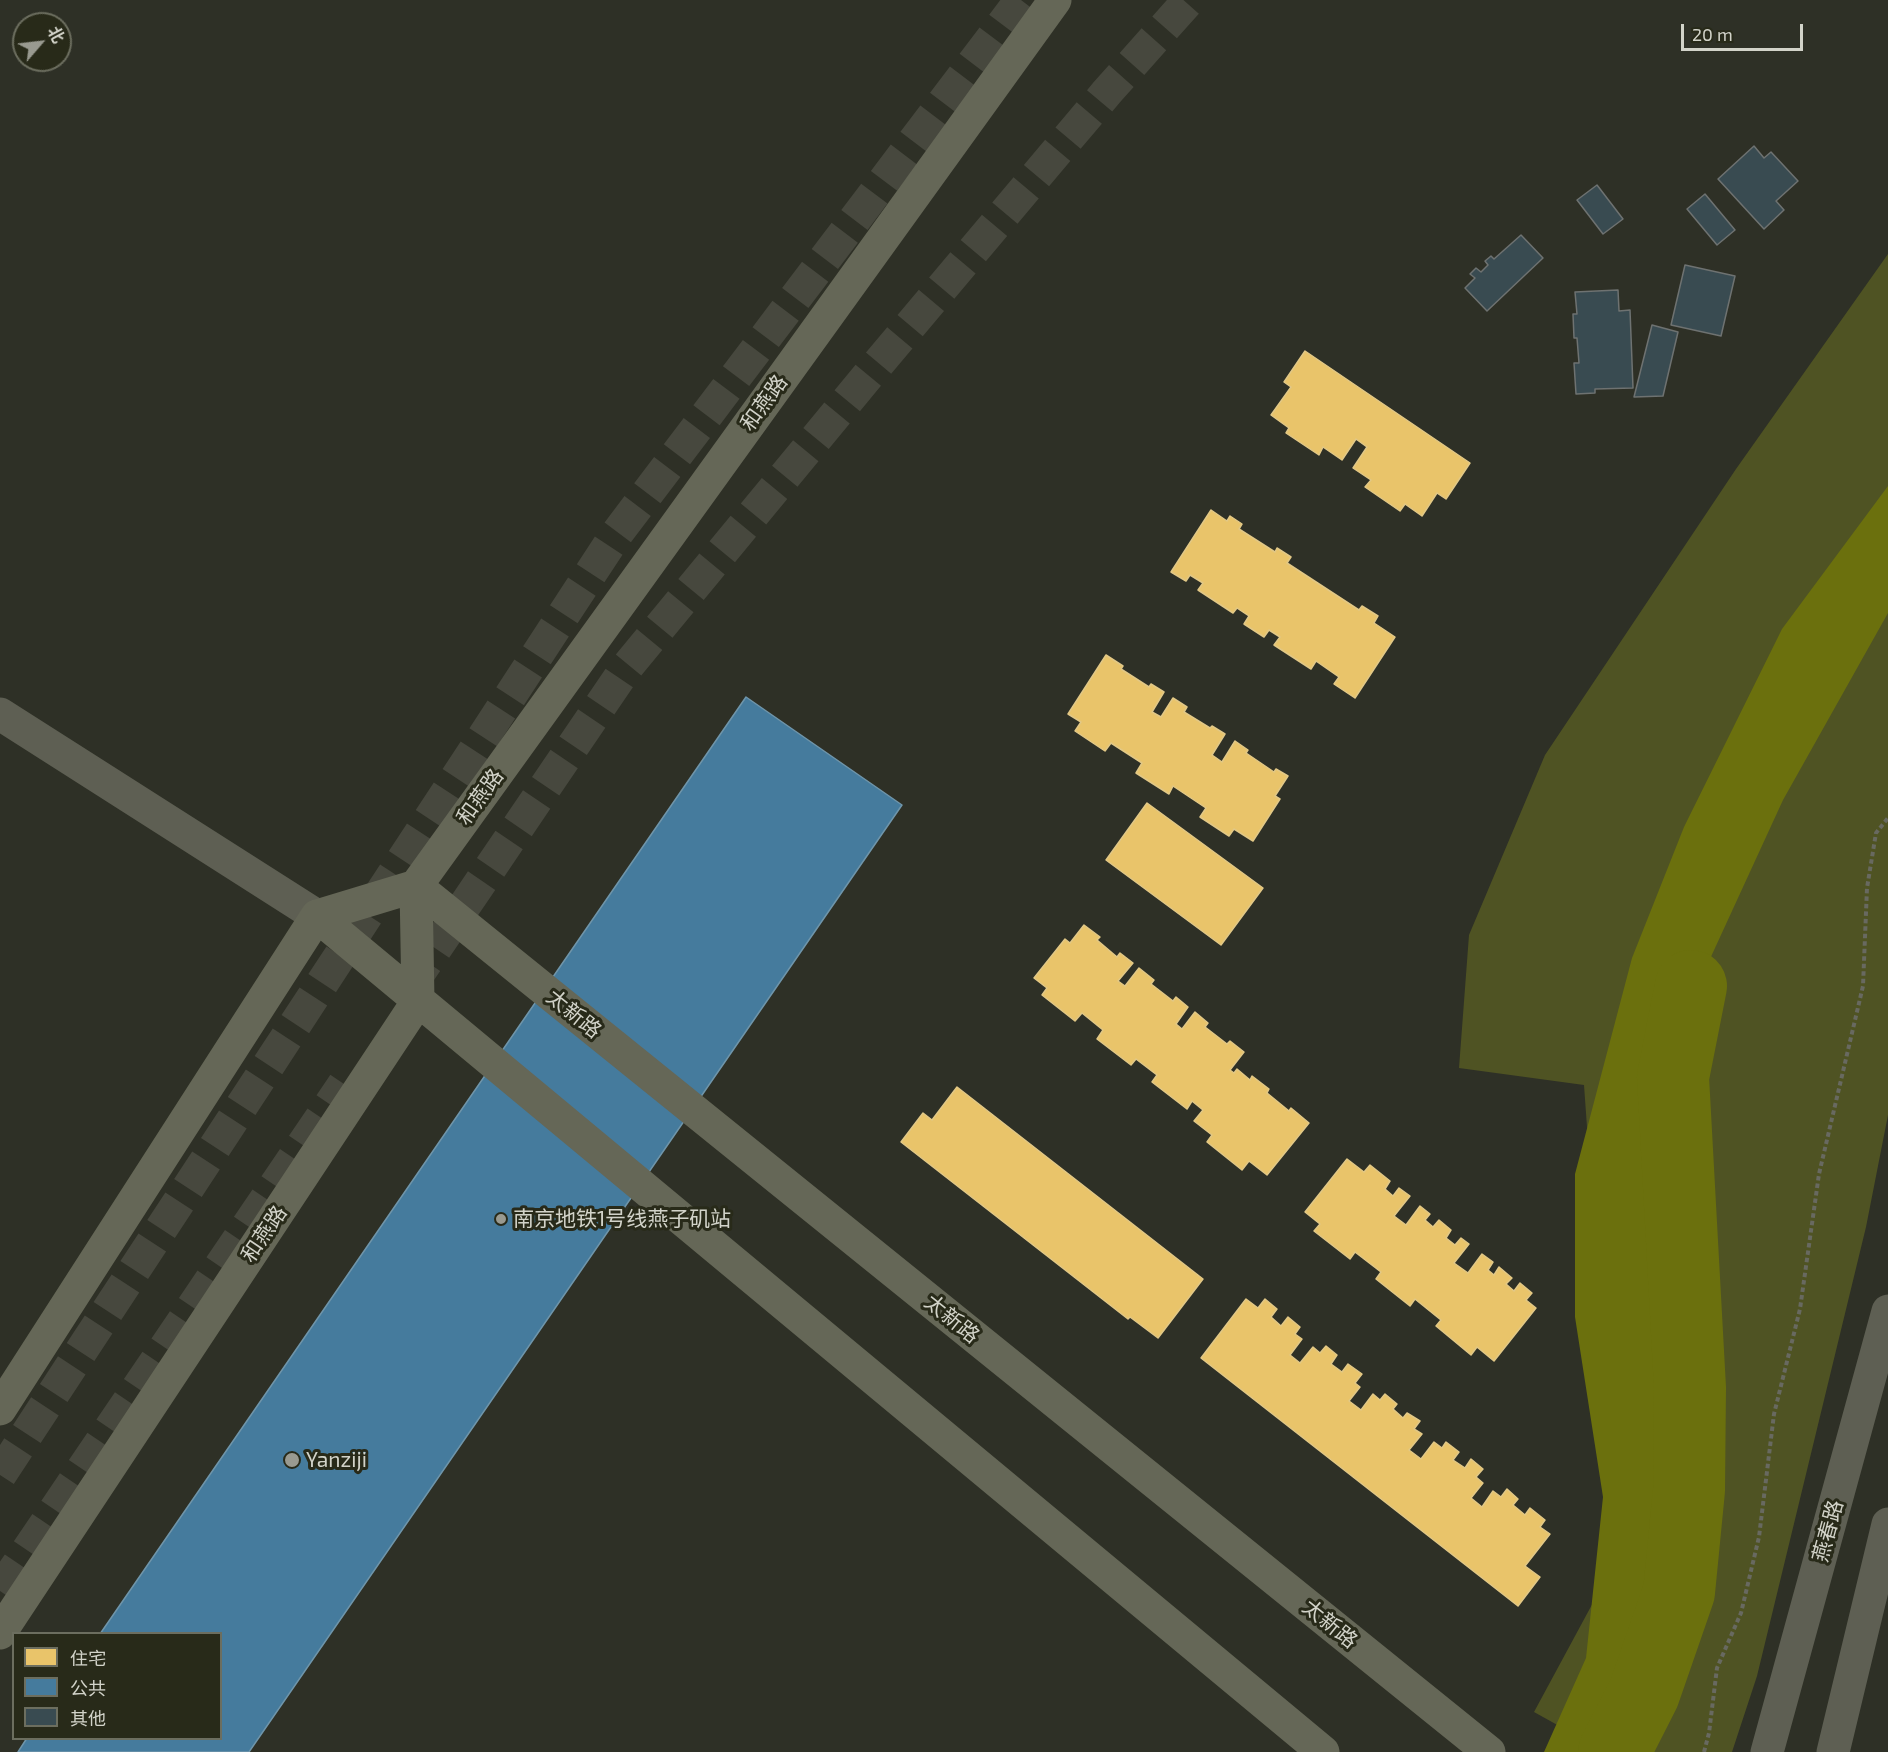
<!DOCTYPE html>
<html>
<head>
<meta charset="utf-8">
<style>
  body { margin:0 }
  #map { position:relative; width:1888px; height:1752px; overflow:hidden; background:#2e3026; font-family:"Exo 2","Noto Sans SC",sans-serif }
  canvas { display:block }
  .legend { position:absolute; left:12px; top:1632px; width:210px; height:108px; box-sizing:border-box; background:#282a19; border:2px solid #6c6e5f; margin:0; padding:8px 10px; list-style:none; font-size:18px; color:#d2d3c9 }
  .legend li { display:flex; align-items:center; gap:12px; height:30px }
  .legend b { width:30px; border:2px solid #6c6e5f }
  .north { position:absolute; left:12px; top:12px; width:60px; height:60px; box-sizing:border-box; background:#282a19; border:2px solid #6c6e5f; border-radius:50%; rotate:62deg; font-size:16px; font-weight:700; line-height:24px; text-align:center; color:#d2d3c9 }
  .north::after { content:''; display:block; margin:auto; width:21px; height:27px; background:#999a90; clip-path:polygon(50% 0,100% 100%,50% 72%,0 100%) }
  .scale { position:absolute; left:1681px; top:24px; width:122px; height:27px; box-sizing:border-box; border:3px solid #d2d3c9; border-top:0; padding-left:8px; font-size:18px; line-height:21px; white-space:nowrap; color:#d2d3c9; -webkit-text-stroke:4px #282a19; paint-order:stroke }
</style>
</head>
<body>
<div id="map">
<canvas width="1888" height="1752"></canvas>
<ul class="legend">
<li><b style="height:16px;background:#e9c46a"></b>住宅</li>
<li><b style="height:16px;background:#457b9d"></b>公共</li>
<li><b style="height:16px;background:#394b51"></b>其他</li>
</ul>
<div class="north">北</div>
<div class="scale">20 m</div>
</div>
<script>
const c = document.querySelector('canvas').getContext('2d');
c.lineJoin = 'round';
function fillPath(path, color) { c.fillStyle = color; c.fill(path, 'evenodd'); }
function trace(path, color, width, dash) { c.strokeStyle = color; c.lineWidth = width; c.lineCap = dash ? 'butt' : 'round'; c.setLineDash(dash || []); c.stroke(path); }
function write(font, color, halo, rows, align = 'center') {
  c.font = font + ' "Exo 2","Noto Sans SC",sans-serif'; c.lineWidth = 6; c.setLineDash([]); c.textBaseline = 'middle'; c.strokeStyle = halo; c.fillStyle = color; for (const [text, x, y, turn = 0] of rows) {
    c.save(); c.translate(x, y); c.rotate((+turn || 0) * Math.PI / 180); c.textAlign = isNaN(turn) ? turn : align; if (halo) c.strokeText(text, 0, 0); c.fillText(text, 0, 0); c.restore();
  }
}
const green = new Path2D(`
  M1888,254V1115L1866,1227L1757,1676L1732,1752H1606L1534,1712L1595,1599L1611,1464L1584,1085L1459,1068L1469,935L1545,755L1736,469Z`);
const water = new Path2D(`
  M1888,486V613L1783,800L1698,985L1662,1128L1653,1236L1669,1392L1675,1487L1681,1516L1679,1576L1667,1629L1660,1682L1643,1752H1544L1586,1658L1603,1497L1575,1317V1174L1632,958L1684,827L1782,629Z`);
const homes = new Path2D(`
  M1305,351L1470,463L1446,499L1437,493L1422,516L1405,504L1400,511L1365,487L1371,480L1353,468L1367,447L1356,439L1342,460L1323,447L1319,455L1286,433L1289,428L1271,415L1291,387L1284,382Z
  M1211,510L1227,521L1230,516L1242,524L1239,529L1275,552L1277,548L1291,557L1287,563L1359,610L1362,606L1378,616L1374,623L1395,637L1355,698L1334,684L1339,677L1316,661L1311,669L1274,645L1280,637L1269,630L1264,637L1244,624L1249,616L1237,608L1233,613L1198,590L1203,583L1190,575L1186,581L1171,572Z
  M1106,655L1123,666L1121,669L1149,687L1151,684L1164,692L1152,712L1161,717L1173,698L1187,707L1184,712L1210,728L1212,726L1225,734L1212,755L1222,762L1235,741L1248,750L1246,753L1274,772L1276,769L1288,776L1275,796L1280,799L1253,841L1234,829L1229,836L1200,817L1206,808L1173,786L1169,794L1136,773L1142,763L1111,743L1105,751L1075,731L1081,722L1068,714Z
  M1147,803L1263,888L1221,945L1106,860Z
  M1084,925L1100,937L1097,940L1117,957L1120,953L1133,963L1118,981L1125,986L1139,968L1154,980L1151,984L1173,1001L1176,997L1188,1007L1176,1024L1182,1029L1195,1012L1208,1023L1205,1027L1227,1044L1230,1041L1244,1052L1230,1070L1234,1073L1237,1069L1250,1080L1252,1076L1269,1089L1267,1093L1289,1111L1291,1108L1309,1123L1267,1175L1249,1161L1242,1170L1207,1142L1212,1135L1194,1121L1203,1110L1192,1101L1187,1109L1152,1082L1157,1075L1136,1059L1131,1065L1097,1039L1103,1030L1082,1013L1075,1021L1042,995L1047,988L1034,978L1065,939L1070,943Z
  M957,1087L1203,1279L1158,1338L1130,1317L1128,1319L901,1142L923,1113L932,1120Z
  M1347,1159L1364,1172L1370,1165L1390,1181L1385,1189L1393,1196L1399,1188L1410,1196L1394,1216L1406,1225L1420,1206L1430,1214L1425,1220L1433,1227L1439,1220L1451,1230L1446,1238L1455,1245L1461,1238L1469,1244L1454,1263L1468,1273L1482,1254L1493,1262L1488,1270L1494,1275L1499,1267L1512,1278L1506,1284L1514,1291L1520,1283L1532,1293L1526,1300L1536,1308L1494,1361L1477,1347L1471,1355L1436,1326L1441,1320L1415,1299L1410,1306L1376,1279L1381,1272L1355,1252L1350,1259L1314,1231L1320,1224L1305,1212Z
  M1246,1299L1258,1308L1265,1299L1277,1309L1271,1317L1281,1326L1288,1317L1300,1327L1295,1334L1302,1339L1290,1355L1300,1363L1313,1347L1320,1353L1326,1346L1337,1355L1331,1364L1342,1372L1348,1364L1362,1374L1355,1383L1360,1387L1349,1401L1361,1410L1373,1394L1380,1400L1385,1394L1397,1404L1393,1409L1403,1418L1407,1413L1420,1421L1414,1429L1422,1434L1409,1450L1421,1459L1434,1442L1442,1448L1446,1442L1459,1452L1453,1460L1465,1468L1471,1459L1483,1469L1476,1477L1483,1483L1471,1498L1482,1507L1493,1491L1501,1497L1507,1489L1518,1499L1513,1505L1525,1515L1530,1508L1545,1520L1540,1527L1550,1534L1525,1566L1540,1577L1518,1606L1201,1358Z`);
const public = new Path2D(`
  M746,697L902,805L249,1752H18L27,1738H220V1634H100Z`);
const river = new Path2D(`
  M1614,1752L1644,1693L1679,1592L1689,1490L1690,1388L1673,1077L1691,986`);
const building = new Path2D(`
  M1754,146L1764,158L1771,152L1798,181L1776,201L1784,210L1764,229L1718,179Z
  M1597,185L1623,219L1603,234L1577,200Z
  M1705,194L1735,230L1717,245L1687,209Z
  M1521,235L1543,258L1487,311L1465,288L1475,278L1470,274L1476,268L1481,272L1488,265L1485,261L1491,256L1494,259Z
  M1685,265L1735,276L1721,336L1671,325Z
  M1618,290L1619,311L1630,310L1633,388L1595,389V393L1576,394L1574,363H1579L1577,338H1574L1573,314H1577L1575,292Z
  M1652,325L1678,332L1663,396L1634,397Z`);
const highwayTunnel = new Path2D(`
  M408,989L626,668L871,372L1107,92L1189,0
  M0,1475L615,536L1021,0
  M0,1591L344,1084`);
const path = new Path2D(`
  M1704,1752L1709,1733L1717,1668L1741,1613L1759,1537L1774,1414L1800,1309L1819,1174L1863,986L1867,888L1876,833L1888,818`);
const minor = new Path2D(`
  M0,714L317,916
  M1767,1752L1888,1311
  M1833,1752L1888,1524`);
const major = new Path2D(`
  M416,886L1489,1752
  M317,916L1323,1752
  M0,1409L317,916L416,886
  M0,1633L418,1001L416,886L1055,0`);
const markers = [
  [501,1219,6,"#999a90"],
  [292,1460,8,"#999a90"]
];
const streetNames = [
  ["和燕路",764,403,-54],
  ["和燕路",480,797,-54],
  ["太新路",574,1014,39],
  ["和燕路",264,1234,-56],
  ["太新路",952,1319,39],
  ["燕春路",1828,1531,-75],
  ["太新路",1330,1624,39]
];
const poiNames = [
  ["南京地铁1号线燕子矶站",513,1219],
  ["Yanziji",306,1460]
];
fillPath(green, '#4f5323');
fillPath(water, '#6b700d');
fillPath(homes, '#e9c46a');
trace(homes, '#e2c886', 1.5);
fillPath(public, '#457b9d');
trace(public, '#6f95aa', 1.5);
trace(river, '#6b700d', 72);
fillPath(building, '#394b51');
trace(building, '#6e7271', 1.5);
trace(highwayTunnel, '#47483e', 33, [33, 16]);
trace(path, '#686960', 4, [4.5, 3]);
trace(minor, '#5e5f53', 33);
trace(major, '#656757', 33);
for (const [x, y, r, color] of markers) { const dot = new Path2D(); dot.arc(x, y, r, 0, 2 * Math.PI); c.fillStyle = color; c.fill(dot); trace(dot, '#282a19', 2); }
write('21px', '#d2d3c9', '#282a19', streetNames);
write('21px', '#d2d3c9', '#282a19', poiNames, 'left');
</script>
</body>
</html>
